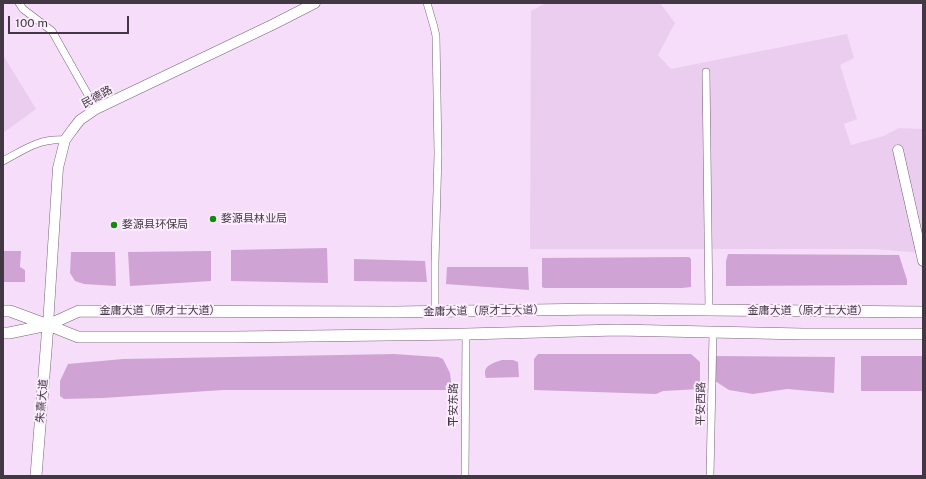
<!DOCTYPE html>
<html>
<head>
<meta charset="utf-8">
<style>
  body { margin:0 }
  #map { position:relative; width:926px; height:479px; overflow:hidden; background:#f6ddf9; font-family:"Public Sans",sans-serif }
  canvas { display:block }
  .frame { position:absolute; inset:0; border:4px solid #423843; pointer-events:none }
  .scale { position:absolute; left:8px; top:16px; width:121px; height:18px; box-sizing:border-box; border:2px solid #423843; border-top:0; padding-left:5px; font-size:12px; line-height:14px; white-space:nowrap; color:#423843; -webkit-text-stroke:3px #fdeeff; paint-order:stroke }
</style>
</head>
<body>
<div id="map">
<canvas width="926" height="479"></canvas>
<div class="frame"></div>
<div class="scale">100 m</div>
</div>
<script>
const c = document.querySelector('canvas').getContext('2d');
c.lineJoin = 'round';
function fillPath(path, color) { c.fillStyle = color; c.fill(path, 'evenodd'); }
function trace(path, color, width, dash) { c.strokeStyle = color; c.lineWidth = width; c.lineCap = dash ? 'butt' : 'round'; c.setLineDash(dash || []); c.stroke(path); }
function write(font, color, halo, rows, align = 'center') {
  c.font = font + ' "Public Sans","Noto Sans SC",sans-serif'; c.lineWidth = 4; c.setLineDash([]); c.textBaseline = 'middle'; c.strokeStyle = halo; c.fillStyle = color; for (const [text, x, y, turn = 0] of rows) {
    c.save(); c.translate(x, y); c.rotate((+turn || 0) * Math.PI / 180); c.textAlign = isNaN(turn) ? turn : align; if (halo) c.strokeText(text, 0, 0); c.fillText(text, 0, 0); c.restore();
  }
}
const built = new Path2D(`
  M546,3H660L675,23L658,55L671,69L847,34L854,58L840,65L857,119L844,124L851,145L884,136L899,128L923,129V253L875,249H530L531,11Z
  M3,55L36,109L3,133Z`);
const green = new Path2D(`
  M327,248L328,283L231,281V250Z
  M3,251H21L20,267L25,270V282H3Z
  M211,251V281L130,286L128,252Z
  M71,252H115L116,286L84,284L75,281L70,273Z
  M728,254L899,255L907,280V285L726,286V261Z
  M689,257L691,259V287L682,288H544L542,287V258Z
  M354,259L425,261L427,282L354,281Z
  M447,267H528L529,290L446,284Z
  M394,354L438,357L443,359L450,373L452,390H223L103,398L64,399L60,396V381L68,364L123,359Z
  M538,354H691L700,362V389L663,391L656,394L534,390V359Z
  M717,356L835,357L834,393L787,389L753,394L729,390L715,381V360Z
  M861,356H923V391H861Z
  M502,360H513L518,362L519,377L486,378C485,376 485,374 485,371C487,364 496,362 502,360Z`);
const street = new Path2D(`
  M19,3L23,9L52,31L96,109
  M427,3L434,27L436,36L438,154L435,262V311
  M706,72L709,310
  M3,161C25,149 40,138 65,140
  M465,476L466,334
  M710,476L713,332`);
const secondary = new Path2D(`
  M898,150L923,261
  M48,325L58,168L65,140L73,129L80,120L96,109L274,24L315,3`);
const primary = new Path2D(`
  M3,311H10L48,325L79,311L395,312L600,309L923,312
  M3,333H9L48,325L78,337H234L466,334L617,330L803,334H923
  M36,476L48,325`);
const markers = [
  [213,219,4,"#138a0e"],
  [114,225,4,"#138a0e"]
];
const streetNames = [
  ["民德路",97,97,-29],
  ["金庸大道（原才士大道）",160,311],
  ["金庸大道（原才士大道）",484,311,-1],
  ["金庸大道（原才士大道）",808,311],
  ["朱熹大道",42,401,-85],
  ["平安西路",701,404,-89],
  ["平安东路",454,405,-90]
];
const poiNames = [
  ["婺源县林业局",221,219],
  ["婺源县环保局",122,225]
];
fillPath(built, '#ebceef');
fillPath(green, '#cfa4d5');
trace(street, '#78627a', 8);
trace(secondary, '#78627a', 11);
trace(primary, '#78627a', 12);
trace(street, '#fff', 7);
trace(secondary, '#fff', 10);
trace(primary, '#fff', 11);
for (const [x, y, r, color] of markers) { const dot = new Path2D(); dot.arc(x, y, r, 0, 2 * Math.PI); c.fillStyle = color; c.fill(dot); trace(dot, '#fdeeff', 1.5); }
write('11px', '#423843', '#fdeeff', streetNames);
write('11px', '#423843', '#fdeeff', poiNames, 'left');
</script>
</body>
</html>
